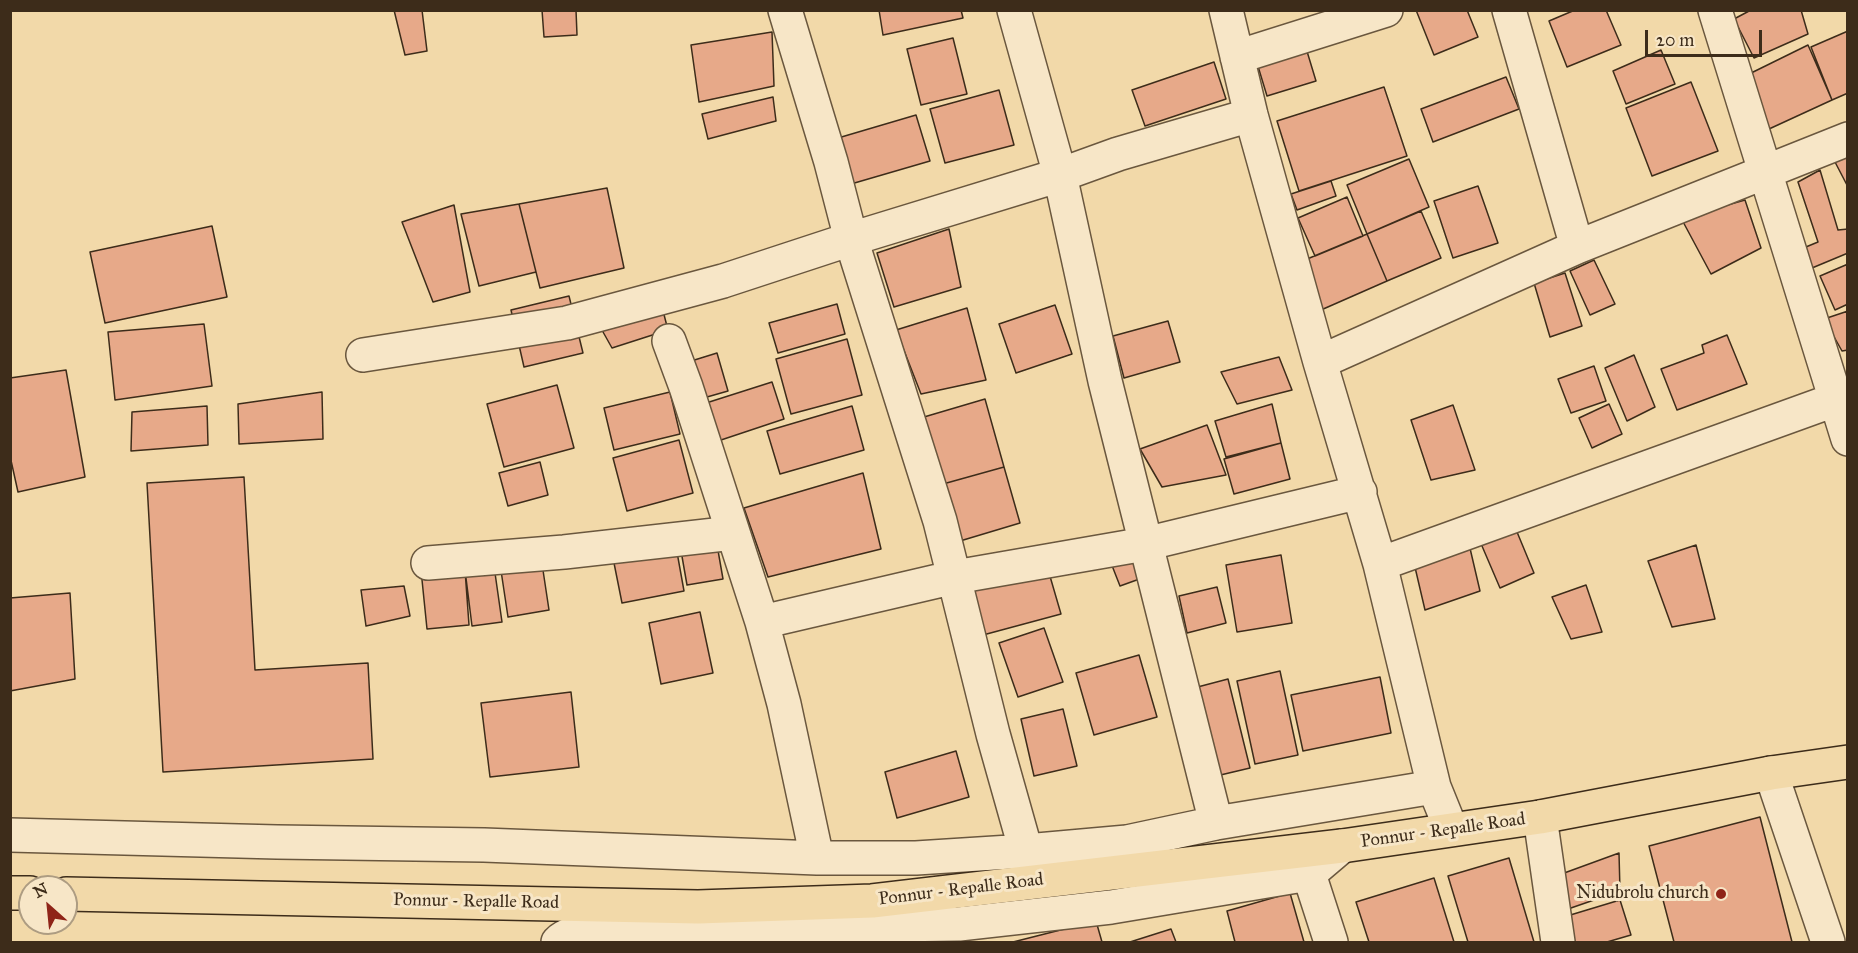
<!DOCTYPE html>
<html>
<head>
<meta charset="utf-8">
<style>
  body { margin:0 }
  #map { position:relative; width:1858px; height:953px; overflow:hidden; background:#f2d9a9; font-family:"IM FELL Great Primer",serif }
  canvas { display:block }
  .frame { position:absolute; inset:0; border:12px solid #3d2c1a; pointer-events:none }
  .north { position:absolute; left:18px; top:875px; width:60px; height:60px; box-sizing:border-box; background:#f7e6c7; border:2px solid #ad9c82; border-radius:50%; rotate:333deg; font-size:16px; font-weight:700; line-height:24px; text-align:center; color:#3d2c1a }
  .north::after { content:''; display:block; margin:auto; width:21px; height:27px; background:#8f2418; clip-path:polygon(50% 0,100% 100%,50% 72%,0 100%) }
  .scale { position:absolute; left:1645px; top:30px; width:117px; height:27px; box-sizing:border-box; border:3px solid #3d2c1a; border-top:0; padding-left:8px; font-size:18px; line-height:21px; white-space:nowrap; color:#3d2c1a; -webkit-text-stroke:4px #f7e6c7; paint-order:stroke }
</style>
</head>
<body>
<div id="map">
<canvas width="1858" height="953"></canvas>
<div class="frame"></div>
<div class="north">N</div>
<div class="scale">20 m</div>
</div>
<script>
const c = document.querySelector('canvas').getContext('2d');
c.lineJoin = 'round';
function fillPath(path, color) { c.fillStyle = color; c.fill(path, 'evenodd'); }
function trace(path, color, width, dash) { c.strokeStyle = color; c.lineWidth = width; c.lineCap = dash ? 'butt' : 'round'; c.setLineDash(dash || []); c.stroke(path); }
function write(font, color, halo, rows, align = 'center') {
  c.font = font + ' "IM FELL Great Primer",serif'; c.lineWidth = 6; c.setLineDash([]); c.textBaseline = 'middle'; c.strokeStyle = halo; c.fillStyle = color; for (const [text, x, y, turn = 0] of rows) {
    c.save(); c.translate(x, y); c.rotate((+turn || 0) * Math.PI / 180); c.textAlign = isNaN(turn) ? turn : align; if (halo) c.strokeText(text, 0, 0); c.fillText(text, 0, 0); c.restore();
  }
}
const building = new Path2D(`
  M394,10H422L427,51L405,55Z
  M542,10H576L577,35L544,37Z
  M879,10H961L963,18L883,35Z
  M1416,10H1467L1478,37L1434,55Z
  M1575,10H1606L1621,45L1567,67L1549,21Z
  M1751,10H1801L1808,34L1754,58L1734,19Z
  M1848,31V93L1832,100L1811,47Z
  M772,32L774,86L699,102L691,45Z
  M953,38L967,94L921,105L907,49Z
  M1808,45L1832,100L1769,129L1743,77Z
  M1306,48L1316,81L1267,96L1257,63Z
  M1661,50L1675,84L1626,104L1613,71Z
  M1214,62L1226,99L1145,126L1132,90Z
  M1506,77L1519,109L1433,142L1421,109Z
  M1691,82L1718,151L1652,176L1626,108Z
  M1384,87L1407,156L1299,191L1277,121Z
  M999,90L1014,145L945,163L930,109Z
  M773,97L776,121L708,139L702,114Z
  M916,115L930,161L851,184L838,138Z
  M1848,156V187L1835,162Z
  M1409,159L1429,207L1367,234L1347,185Z
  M1820,170L1838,230L1848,229V253L1812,268L1801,249L1818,242L1798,182Z
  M1331,181L1336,196L1297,210L1291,194Z
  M1478,186L1498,243L1453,258L1434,201Z
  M607,188L624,268L540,288L519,204Z
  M1347,197L1363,236L1315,256L1298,218Z
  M1745,200L1761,248L1711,274L1681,218Z
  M519,204L536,272L479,286L461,214Z
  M454,205L470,292L433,302L402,222Z
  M1421,211L1441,258L1387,281L1367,234Z
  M212,226L227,297L105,323L90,252Z
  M949,229L961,287L894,307L877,253Z
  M1367,234L1387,281L1321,310L1300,262Z
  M1594,260L1615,304L1590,315L1570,271Z
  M1848,264V304L1835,310L1820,276Z
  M1565,273L1582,326L1550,337L1534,283Z
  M569,296L583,353L524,367L511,310Z
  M837,304L845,334L778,353L769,323Z
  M1055,305L1072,354L1016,373L999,324Z
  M662,307L668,330L612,348L598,323Z
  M967,308L986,380L921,394L896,330Z
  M1848,311V350L1842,351L1824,319Z
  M1168,321L1180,362L1124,378L1113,336Z
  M204,324L212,386L115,400L108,332Z
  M1727,335L1747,384L1677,410L1661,369L1704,353L1702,345Z
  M847,339L862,395L791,414L776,359Z
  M717,353L728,391L700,399L688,362Z
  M1634,355L1655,407L1627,421L1605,368Z
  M1279,357L1292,390L1237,404L1221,372Z
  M1594,366L1606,401L1571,413L1558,379Z
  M66,370L85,477L18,492L10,456V378Z
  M772,382L784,419L715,442L703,404Z
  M557,385L574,448L504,467L487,404Z
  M322,392L323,439L239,444L238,404Z
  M670,392L680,434L614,450L604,408Z
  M985,399L1004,467L943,484L924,417Z
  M1272,404L1281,443L1226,457L1215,421Z
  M1609,404L1622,434L1592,448L1579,418Z
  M1453,405L1475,470L1431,480L1411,420Z
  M207,406L208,445L131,451L132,412Z
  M852,406L864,450L780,474L767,431Z
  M1207,425L1226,475L1162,487L1140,449Z
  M679,440L693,493L627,511L613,458Z
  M1281,443L1290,479L1234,494L1224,459Z
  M540,462L548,495L508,506L499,473Z
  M1004,467L1020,523L960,541L943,484Z
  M863,473L881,549L768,577L744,508Z
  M244,477L255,670L368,663L373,759L163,772L147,483Z
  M1505,503L1534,573L1500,588L1470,518Z
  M716,539L723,579L687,585L680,545Z
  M675,541L684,591L622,603L612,553Z
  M1469,544L1480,591L1425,610L1414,563Z
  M1696,545L1715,619L1672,627L1648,561Z
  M1137,554L1145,577L1120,586L1111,563Z
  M1281,555L1292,623L1237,632L1226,565Z
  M541,557L549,610L508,617L500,564Z
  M494,566L502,622L472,626L465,570Z
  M1047,566L1061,614L983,635L970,587Z
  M421,570H465L469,625L427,629Z
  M1586,585L1602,632L1571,639L1552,597Z
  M404,586L410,616L366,626L361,590Z
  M1217,587L1226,623L1187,633L1179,596Z
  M70,593L75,679L10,691V598Z
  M700,612L713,673L661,684L649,623Z
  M1044,628L1063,682L1018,697L999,643Z
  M1139,655L1157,717L1094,735L1076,673Z
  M1280,671L1298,755L1255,764L1237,681Z
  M1380,677L1391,733L1303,751L1291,695Z
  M1228,679L1250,768L1212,777L1190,689Z
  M571,692L579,767L490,777L481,703Z
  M1063,709L1077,766L1034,776L1021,719Z
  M956,751L969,797L897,818L885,772Z
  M1760,817L1792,942H1674L1649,846Z
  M1619,853L1620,891L1568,909L1556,876Z
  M1509,858L1534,942H1468L1448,876Z
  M1434,878L1454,942H1369L1356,902Z
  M1290,893L1304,942H1235L1227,911Z
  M1620,900L1631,935L1607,942H1574L1567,916Z
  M1096,921L1102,942H1013Z
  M1171,929L1176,942H1130Z`);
const minor = new Path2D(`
  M785,10L831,162L851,239L940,521L993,734L1026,851
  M1014,10L1060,175L1105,381L1216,823
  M1226,10L1251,115L1320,362L1380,564L1434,787L1451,829
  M1509,10L1577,247
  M1715,10L1848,439
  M1237,57L1386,10
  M669,341L686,387L762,622L784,704L817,858
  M363,355L567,323L723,281L851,239L1060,175L1118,154L1251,115
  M1320,362L1577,247L1848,139
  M428,563L564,552L733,533
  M1380,564L1848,395
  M762,622L955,577L1145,544L1360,492
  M1771,773L1828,942
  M1540,817L1558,942
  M10,835L277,842L484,845L817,858H916L1026,851L1127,842L1216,823L1434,787
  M1309,874L1331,942
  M558,942C568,931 589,931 603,929L959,924L1111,907L1309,874L1342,846`);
const major = new Path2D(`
  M10,893H30
  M66,894L698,907L872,901L1342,846L1540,817L1771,773L1848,762`);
const markers = [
  [1721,894,6,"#8f2418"]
];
const streetNames = [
  ["Ponnur - Repalle Road",1443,831,-8],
  ["Ponnur - Repalle Road",961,890,-7],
  ["Ponnur - Repalle Road",476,902,1]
];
const poiNames = [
  ["Nidubrolu church",1709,894]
];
fillPath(building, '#e7a989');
trace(building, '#3d2c1a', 1.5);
trace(minor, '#6a573e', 36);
trace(major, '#3d2c1a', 36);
trace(minor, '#f7e6c7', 33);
trace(major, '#f2d9a9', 33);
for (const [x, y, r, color] of markers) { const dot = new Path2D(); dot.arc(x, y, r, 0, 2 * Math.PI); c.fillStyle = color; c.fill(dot); trace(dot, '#f7e6c7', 2); }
write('18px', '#3d2c1a', '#f7e6c7', streetNames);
write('18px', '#3d2c1a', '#f7e6c7', poiNames, 'right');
</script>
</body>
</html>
